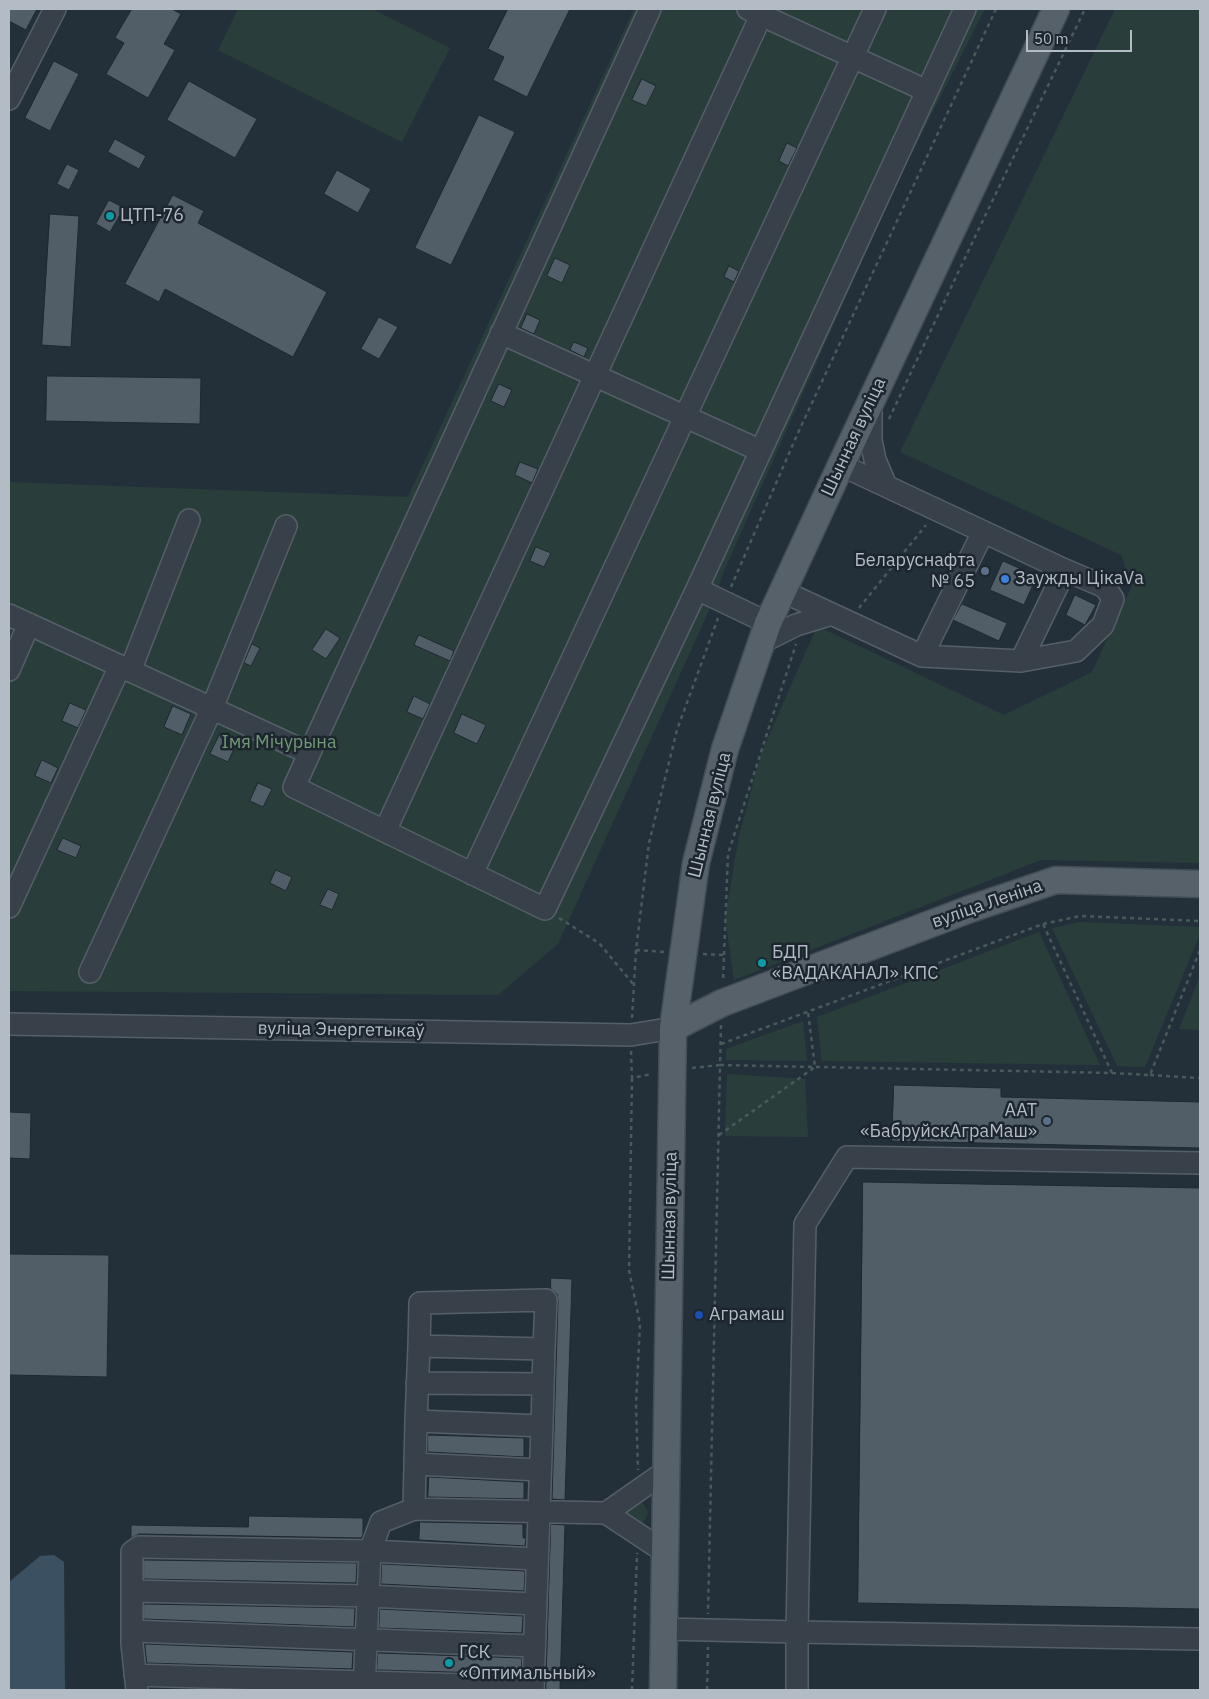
<!DOCTYPE html>
<html>
<head>
<meta charset="utf-8">
<style>
  body { margin:0 }
  #map { position:relative; width:1209px; height:1699px; overflow:hidden; background:#243039; font-family:"IBM Plex Sans",sans-serif }
  canvas { display:block }
  .frame { position:absolute; inset:0; border:10px solid #b3bcc5; pointer-events:none }
  .scale { position:absolute; left:1026px; top:30px; width:106px; height:22px; box-sizing:border-box; border:2px solid #b3bcc5; border-top:0; padding-left:6px; font-size:15px; line-height:18px; white-space:nowrap; color:#b3bcc5; -webkit-text-stroke:4px #1d262e; paint-order:stroke }
</style>
</head>
<body>
<div id="map">
<canvas width="1209" height="1699"></canvas>
<div class="frame"></div>
<div class="scale">50 m</div>
</div>
<script>
const c = document.querySelector('canvas').getContext('2d');
c.lineJoin = 'round';
function fillPath(path, color) { c.fillStyle = color; c.fill(path, 'evenodd'); }
function trace(path, color, width, dash) { c.strokeStyle = color; c.lineWidth = width; c.lineCap = dash ? 'butt' : 'round'; c.setLineDash(dash || []); c.stroke(path); }
function write(font, color, halo, rows, align = 'center') {
  c.font = font + ' "IBM Plex Sans",sans-serif'; c.lineWidth = 5; c.setLineDash([]); c.textBaseline = 'middle'; c.strokeStyle = halo; c.fillStyle = color; for (const [text, x, y, turn = 0] of rows) {
    c.save(); c.translate(x, y); c.rotate((+turn || 0) * Math.PI / 180); c.textAlign = isNaN(turn) ? turn : align; if (halo) c.strokeText(text, 0, 0); c.fillText(text, 0, 0); c.restore();
  }
}
const green = new Path2D(`
  M238,9H372L450,48L402,142L218,50Z
  M634,9H985L898,180L723,573L715,597L558,944L498,995L9,991V482L408,497Z
  M1115,9H1200V863L1041,860L734,980L725,918L739,836L761,754L817,626L1004,715L1092,672L1132,586L1121,555L900,452Z
  M1080,922L1200,927V934L1145,1067L1117,1066L1052,928Z
  M1039,932L1100,1065L822,1061L817,1017Z
  M1200,976V1030L1179,1029Z
  M803,1021L807,1061L726,1060V1049Z
  M727,1074L805,1079L808,1137L725,1136Z
  M639,1502C650,1506 651,1518 640,1524L626,1516V1509Z`);
const water = new Path2D(`
  M54,1555L64,1562L65,1690H9V1582L40,1556Z`);
const building = new Path2D(`
  M9,9H37L26,30L9,21Z
  M132,9H172L181,14L164,44L175,50L148,98L106,74L124,43L115,38Z
  M508,9H570L527,97L493,80L504,57L488,49Z
  M54,61L79,74L50,131L25,118Z
  M642,79L656,86L646,106L632,100Z
  M189,81L257,119L235,158L167,120Z
  M479,115L515,132L451,265L415,248Z
  M115,139L146,156L139,169L108,152Z
  M787,143L797,148L788,166L779,161Z
  M67,164L79,170L69,190L57,184Z
  M337,170L371,189L358,213L324,194Z
  M173,195L204,211L198,223L327,292L293,357L165,289L159,302L125,284Z
  M109,200L124,208L110,232L96,224Z
  M50,214L79,216L71,347L42,345Z
  M555,258L570,265L562,283L547,276Z
  M729,266L739,271L734,282L724,277Z
  M527,314L540,320L534,334L521,328Z
  M379,317L398,327L379,359L361,349Z
  M574,342L588,348L584,357L570,350Z
  M47,376L201,378L200,424L46,421Z
  M499,384L512,390L504,407L491,401Z
  M520,462L538,469L532,483L515,475Z
  M536,547L551,553L544,567L530,561Z
  M1003,561L1037,576L1024,605L990,590Z
  M1075,595L1096,605L1085,625L1066,615Z
  M962,604L1007,623L999,641L953,620Z
  M326,629L340,638L326,659L312,650Z
  M419,635L454,651L450,661L414,645Z
  M252,644L260,648L251,666L244,663Z
  M414,696L430,704L423,719L407,712Z
  M70,703L86,710L78,728L62,721Z
  M173,706L191,714L182,735L164,727Z
  M462,714L486,725L477,744L454,733Z
  M220,734L237,742L228,762L210,754Z
  M42,760L58,768L51,783L35,776Z
  M258,783L272,789L263,807L250,801Z
  M63,838L81,846L76,858L57,850Z
  M276,870L292,877L286,891L270,883Z
  M328,889L339,894L332,910L320,905Z
  M894,1085L1001,1088V1097L1200,1102V1148L892,1141Z
  M9,1112L31,1113L30,1159L9,1158Z
  M863,1182L1200,1188V1609L858,1603Z
  M9,1254L109,1255L107,1377L9,1375Z
  M551,1278L572,1279L565,1500L552,1499L558,1301L557,1294L551,1289Z
  M428,1435L524,1438V1457L428,1452Z
  M429,1477L524,1482V1499L428,1497Z
  M249,1516L363,1518V1535L361,1538L139,1534L131,1538V1525L248,1527Z
  M420,1522L523,1524V1538H526L525,1546L419,1540Z
  M551,1524L565,1525L560,1690H546Z
  M144,1560L357,1563L356,1583L144,1579Z
  M382,1564L525,1571L524,1591L381,1584Z
  M144,1604L355,1608L354,1627L144,1619Z
  M380,1609L523,1616L522,1633L379,1628Z
  M145,1644L353,1652L352,1669L147,1663Z
  M378,1653L522,1658L521,1674L377,1670Z`);
const path = new Path2D(`
  M889,419L973,241L1085,9
  M731,587L797,435L996,9
  M859,608L926,525
  M559,918L599,943L634,985
  M1043,924L1080,916L1200,921
  M636,950L665,952
  M703,954L724,955L723,981
  M724,955L728,854L796,644
  M632,1018L636,950L649,843L677,730L718,618
  M721,1044L1043,924L1112,1073L720,1065L721,1024
  M631,1051L632,1078L652,1074
  M692,1068L720,1065L708,1614
  M1112,1073L1150,1075L1200,950
  M1150,1075L1200,1078
  M632,1078L629,1270L640,1324L636,1404L638,1470
  M719,1135L815,1067L808,1012
  M632,1690L637,1553
  M707,1690L708,1647`);
const minor = new Path2D(`
  M650,9L294,787L545,909L697,589L965,9
  M748,9L927,91
  M9,99L55,9
  M501,333L761,451
  M871,404V440L875,460L886,486
  M697,589L768,623
  M782,591L922,656L1021,661L1065,570L841,465
  M9,615L309,753
  M762,642L796,625L832,614
  M922,656L983,532
  M1021,661L1076,651L1103,625L1113,599L1105,587L1065,570
  M9,670L29,624
  M130,671L189,520
  M385,831L764,9
  M472,874L875,9
  M9,907L120,666
  M90,972L212,708L286,526
  M9,1024L631,1035L673,1028
  M1200,1163L847,1157L805,1224L797,1632L1200,1639
  M417,1383L543,1384
  M416,1421L419,1346L544,1349L546,1300L420,1303L419,1346
  M542,1426L544,1349
  M415,1464L540,1470
  M414,1509L606,1513
  M665,1552L606,1513L666,1471
  M132,1591L368,1596L535,1604
  M664,1629L797,1632V1690
  M132,1631L534,1646
  M135,1675L533,1687
  M137,1690L132,1644V1552L139,1547L370,1551L537,1559
  M364,1690L370,1551L381,1522L414,1509L416,1421L542,1426L533,1690`);
const major = new Path2D(`
  M673,1028L722,1003L970,909L1056,880L1200,884
  M663,1690L673,1028L696,863L725,749L768,623L841,465L1056,9`);
const markers = [
  [110,216,5,"#0f9aa8"],
  [985,571,5,"#5c6f8a"],
  [1005,579,5,"#3f7fe0"],
  [762,963,5,"#0f9aa8"],
  [1047,1121,5,"#5c6f8a"],
  [699,1315,5,"#1a4fb4"],
  [449,1663,5,"#0f9aa8"]
];
const poiNames = [
  ["ЦТП-76",120,216],
  ["Беларуснафта",975,561,"right"],
  ["№ 65",975,582,"right"],
  ["Заужды ЦікаVа",1015,579],
  ["БДП",772,953],
  ["«ВАДАКАНАЛ» КПС",772,974],
  ["ААТ",1037,1111,"right"],
  ["«БабруйскАграМаш»",1037,1132,"right"],
  ["Аграмаш",709,1315],
  ["ГСК",459,1653],
  ["«Оптимальный»",459,1674]
];
const streetNames = [
  ["Шынная вуліца",854,437,-65],
  ["Шынная вуліца",710,815,-76],
  ["вуліца Леніна",987,904,-19],
  ["вуліца Энергетыкаў",341,1030,1],
  ["Шынная вуліца",670,1216,-89]
];
const parkNames = [
  ["Імя Мічурына",279,743]
];
fillPath(green, '#293e3b');
fillPath(water, '#3b5060');
fillPath(building, '#515e68');
trace(building, '#1f2830', 1);
trace(minor, '#565f67', 24);
trace(major, '#444d55', 29);
trace(path, '#485a5a', 2.5, [4, 4]);
trace(minor, '#384149', 21);
trace(major, '#566169', 26);
for (const [x, y, r, color] of markers) { const dot = new Path2D(); dot.arc(x, y, r, 0, 2 * Math.PI); c.fillStyle = color; c.fill(dot); trace(dot, '#1d262e', 2); }
write('18px', '#b3bcc5', '#1d262e', poiNames, 'left');
write('18px', '#b3bcc5', '#1d262e', streetNames);
write('18px', '#739976', '#1d262e', parkNames);
</script>
</body>
</html>
